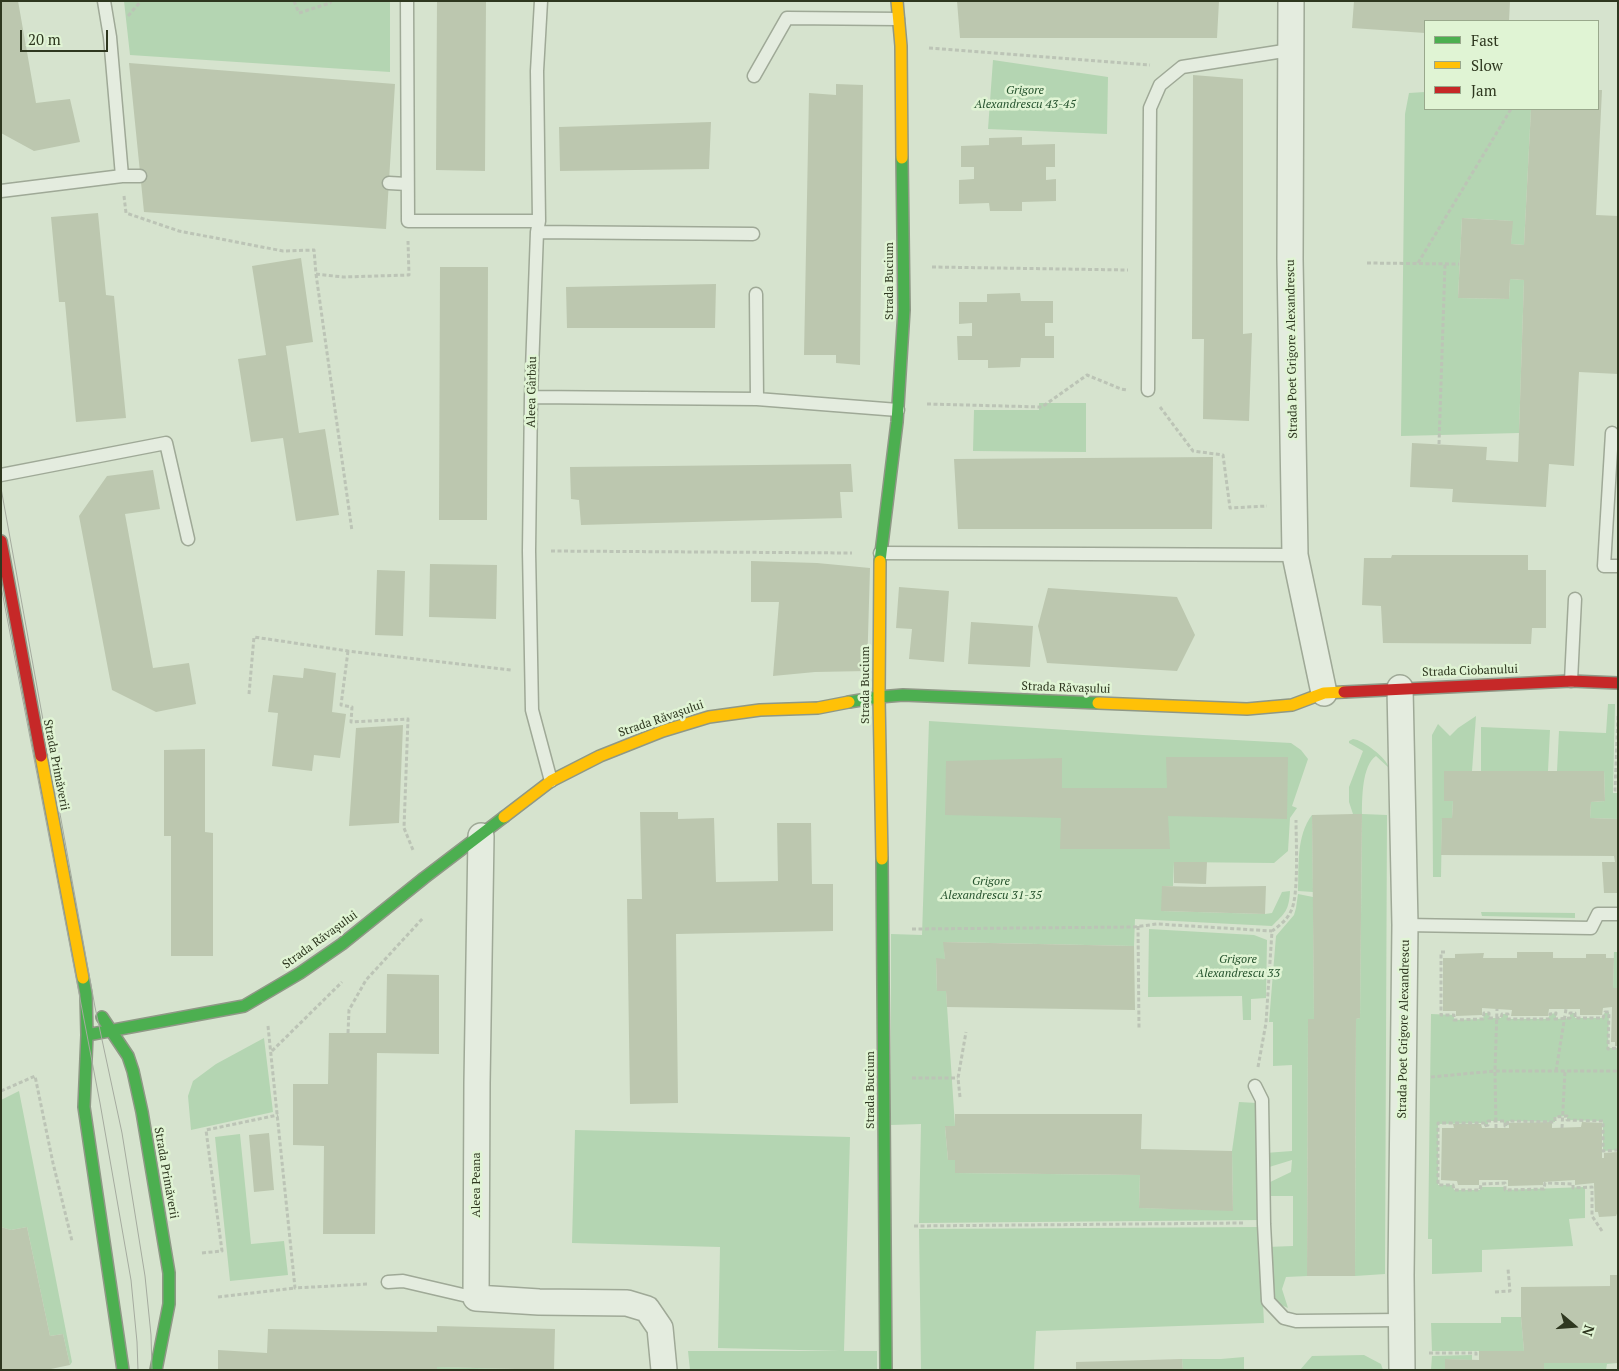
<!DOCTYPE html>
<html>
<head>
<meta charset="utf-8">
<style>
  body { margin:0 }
  #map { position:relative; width:1619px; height:1371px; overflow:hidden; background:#d6e3ce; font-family:"PT Serif",serif }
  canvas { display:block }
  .frame { position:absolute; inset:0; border:2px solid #2e371f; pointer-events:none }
  .legend { position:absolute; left:1424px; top:20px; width:175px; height:90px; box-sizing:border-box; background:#e0f4d4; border:1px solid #99a88c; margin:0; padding:6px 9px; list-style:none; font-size:15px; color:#2e371f }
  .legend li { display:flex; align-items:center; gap:10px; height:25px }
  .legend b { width:25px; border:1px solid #99a88c }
  .north { position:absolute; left:1549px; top:1301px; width:50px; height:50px; -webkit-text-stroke:4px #e0f4d4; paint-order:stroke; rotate:108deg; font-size:14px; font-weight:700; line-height:20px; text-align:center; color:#2e371f }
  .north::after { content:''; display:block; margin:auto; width:18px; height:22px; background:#2e371f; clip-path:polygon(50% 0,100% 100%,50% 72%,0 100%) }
  .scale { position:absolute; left:20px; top:30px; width:88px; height:22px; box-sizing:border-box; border:2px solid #2e371f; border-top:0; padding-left:6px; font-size:15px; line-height:18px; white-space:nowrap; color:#2e371f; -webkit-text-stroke:4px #e0f4d4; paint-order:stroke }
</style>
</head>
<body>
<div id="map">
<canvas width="1619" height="1371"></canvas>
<div class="frame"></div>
<ul class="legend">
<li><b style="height:6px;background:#4caf50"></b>Fast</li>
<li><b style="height:6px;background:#ffc107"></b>Slow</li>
<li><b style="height:6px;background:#c62828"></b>Jam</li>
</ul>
<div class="north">N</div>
<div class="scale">20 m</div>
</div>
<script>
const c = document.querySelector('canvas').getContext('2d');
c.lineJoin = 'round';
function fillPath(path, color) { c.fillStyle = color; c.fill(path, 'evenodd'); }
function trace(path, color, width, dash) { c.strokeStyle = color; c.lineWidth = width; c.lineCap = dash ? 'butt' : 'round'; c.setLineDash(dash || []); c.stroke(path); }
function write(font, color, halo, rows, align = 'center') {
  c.font = font + ' "PT Serif",serif'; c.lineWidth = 5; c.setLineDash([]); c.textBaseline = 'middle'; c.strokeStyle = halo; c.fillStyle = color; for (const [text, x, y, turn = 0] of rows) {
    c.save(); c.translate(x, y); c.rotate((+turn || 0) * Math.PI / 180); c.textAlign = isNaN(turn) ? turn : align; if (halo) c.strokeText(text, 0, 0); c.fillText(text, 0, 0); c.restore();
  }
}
const green = new Path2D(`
  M124,1H390V72L130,55Z
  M993,60L1108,77L1107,134L988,129Z
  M1425,92V109H1531L1524,245L1511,244L1512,221L1462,218L1458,298L1509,299L1510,279L1524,280L1519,433L1401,436L1405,114L1409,93Z
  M1039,403H1086V452L973,451L974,410H1039Z
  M1608,704H1615L1613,793H1618V819L1590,818L1591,802L1605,801L1604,771H1557L1559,731L1606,733Z
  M1476,716L1472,771H1444V800L1453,801L1452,818H1442L1441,877H1433L1432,735L1438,724L1450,736L1458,728Z
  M929,721L1143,735L1291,743L1301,750L1308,759L1292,806L1297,808L1290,818L1288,851L1274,863L1174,862L1173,886H1162V911L1265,914L1272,913L1282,892L1290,891C1289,911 1285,913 1272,926L1135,919L1134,946L944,942L945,959H936L937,991H946L955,1126L945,1127L948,1160H955V1173L1140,1175L1139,1208L1233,1210L1232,1151L1239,1102L1257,1103L1259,1220L919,1223L921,1124L891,1125V934L922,935Z
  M1481,727L1550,730L1548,771H1481Z
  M1353,739C1363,740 1387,758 1389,768L1376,756C1362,765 1362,799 1362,814L1387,815L1385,1274L1355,1276L1356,1019L1360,1018L1362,815L1353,814L1349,802V787L1363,751L1349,743V741Z
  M1312,815L1313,892L1298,891C1299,866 1296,836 1312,815Z
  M1298,894L1313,897L1314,1019L1308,1020L1307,1276L1286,1277L1282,1289L1288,1308L1279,1304L1270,1292L1267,1247L1293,1246V1196H1267L1266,1184L1291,1172L1292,1160L1266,1168L1265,1153L1292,1151V1065L1273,1066V1022H1269L1276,936L1294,915L1296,908Z
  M1481,912L1575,913V918L1482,916Z
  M1149,929L1254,935L1267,940L1266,998L1251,999V1020H1243L1242,996L1148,997Z
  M1614,952H1618V988H1613Z
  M1605,1012H1609L1608,1048H1618V1150L1603,1151V1121L1567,1120V1116L1555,1117V1122L1509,1121L1507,1126H1505L1504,1121H1488V1125L1484,1126V1123L1438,1124V1185H1453L1454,1190H1480V1187H1505V1190L1585,1187V1218L1569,1219L1573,1246L1482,1250V1272L1432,1274V1239H1428L1431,1014L1454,1015V1020L1483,1019L1484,1013H1489L1490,1018H1501L1502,1014H1508V1019H1548L1550,1014L1556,1013V1019L1570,1018V1013H1575V1018H1602Z
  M264,1038L273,1112L191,1130L188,1096L193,1081L216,1064Z
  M19,1091L72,1362L70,1365L63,1334L50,1336L27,1227L11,1230L1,1227V1100Z
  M575,1130L850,1137L844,1351H877V1370H690L688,1351H840L718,1348L720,1247L572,1243Z
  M240,1134L251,1244L284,1241L288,1275L230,1281L215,1137Z
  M1259,1227L1264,1323L1036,1331L1034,1370H921L919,1229Z
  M1501,1317H1521L1524,1351H1432L1431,1323H1501Z
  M1364,1355L1381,1364L1383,1370H1300L1312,1356Z
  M1472,1355V1360L1445,1359V1370H1431L1432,1356Z
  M1244,1357V1370H1183L1182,1359H1221Z
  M1544,1363H1618L1607,1364L1606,1370H1544Z
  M437,1367L546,1370H437Z`);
const building = new Path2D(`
  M1,1H18L36,103L70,99L80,142L34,151L1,133Z
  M437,1H486L485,171L436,170Z
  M957,1H1219L1217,38H960Z
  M1354,1H1510L1509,21H1425V33L1352,28Z
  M129,63L395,84L386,229L144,212Z
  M1193,75L1243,79V334L1252,333L1249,421L1203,419L1204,339H1192Z
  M836,84L863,85L860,365L836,363V355H804L809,93L836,95Z
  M1598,90H1602L1596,215L1618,216V374L1579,372L1574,466L1549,464L1546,507L1452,502L1453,489L1410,487L1412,443L1487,447L1486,460L1518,462L1524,280L1510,279L1509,299L1458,298L1462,218L1513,221L1511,244L1524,245L1531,109H1598Z
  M711,122L709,169L560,171L559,127Z
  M1022,137V145L1055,144V167H1046V180L1056,179V201L1022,202V211H990L989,203L959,204V180L974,179V167H961V146L989,145V138Z
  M98,213L106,295L114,296L126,418L76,422L65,302H59L51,217Z
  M301,258L313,342L286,346L299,433L325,429L339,515L296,521L283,438L251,442L238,359L266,355L252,266Z
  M440,267H488L487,520H439Z
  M716,284L715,328H567L566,287Z
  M1020,293L1021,301H1053V323H1045V336H1054V358H1021L1020,367L988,368V360H958L957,336H972V323L959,324V302H987V294Z
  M1213,457L1212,529H958L954,459Z
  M851,464L853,492H840L842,518L581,525L579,500L571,499L570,467Z
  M153,470L160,509L125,514L153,668L189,663L196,704L156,712L112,690L79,516L107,476Z
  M1392,555H1528V570H1546V628H1532L1531,644L1383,643L1381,606L1362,605L1364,558H1391Z
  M751,561L817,563L870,568L867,671L815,672L773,676L779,602H751Z
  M430,564L497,565L496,619L429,617Z
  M377,570L405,571L403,636L375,635Z
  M899,587L949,591L944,662L909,659L912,629L896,628Z
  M1048,588L1177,597L1195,635L1177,671L1047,663L1038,626Z
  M971,622L1033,626L1030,667L968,664Z
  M304,668L336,673L332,712L346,714L340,758L314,755L312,771L272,766L278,713L268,712L273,675L303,678Z
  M403,725L399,823L349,826L356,728Z
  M205,749V832L213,833V956H171V836H164V750Z
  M1166,757H1288L1287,819L1168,816L1170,849H1060L1061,818L945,815L946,761L1062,758V788H1167Z
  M1444,771H1604L1605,801L1591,802L1590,818L1618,819V893H1604L1602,862H1615L1614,856L1441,855L1442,818H1452L1453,801H1444Z
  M640,812H678V819L714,818L716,882L778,881L777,823H811L812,884H833V931L676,934L678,1103L630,1104L627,899H642Z
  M1353,814H1362L1360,1018L1356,1019L1355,1276H1307L1308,1019H1314L1312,815Z
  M1174,862H1207L1206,884L1174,883Z
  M1162,886L1202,887L1266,886L1265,914L1161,911Z
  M943,942L1134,946L1135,1010L947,1007L946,991H937L936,958L945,959Z
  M1517,952H1553V958H1586V954H1606V958H1614L1613,988H1618V1046H1615V1042H1611L1612,1007L1603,1008L1602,1015H1580V1009H1549L1548,1016H1511L1512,1010L1482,1008V1015L1456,1016V1011H1443V958H1455V954L1484,953L1483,958H1517Z
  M387,974L439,975V1054L377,1053L375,1234H323L324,1146L293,1145V1084H328L329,1033H386Z
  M955,1114H1142L1141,1149L1232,1151L1233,1211L1139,1208L1140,1175L955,1173V1160H948L945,1126H955Z
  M1552,1122V1128L1581,1127L1582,1122L1602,1123V1158H1604V1153L1618,1152V1211L1616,1216L1599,1217L1598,1212H1595L1594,1183L1575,1185V1180L1543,1182V1185L1508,1186V1180H1479V1185H1458L1457,1181L1441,1180L1442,1128H1454L1453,1124H1481L1482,1128H1509V1123Z
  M269,1133L274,1190L254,1192L249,1135Z
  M1,1227L11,1230L27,1227L50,1336L63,1334L70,1365L46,1370H1Z
  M1610,1275H1618V1363H1544V1370H1445V1359L1479,1360V1351H1524L1521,1317V1287L1610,1286Z
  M437,1326L555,1329L554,1370L437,1367V1370H218V1350L267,1353L268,1329L437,1332Z
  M1182,1359L1183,1370H1076V1362Z`);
const path = new Path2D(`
  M294,1L299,13L330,3L331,1
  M128,16L141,1
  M929,48L1150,65
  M124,196L126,213L179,231L283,251L314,250L316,274L343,277L409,275L408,241
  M1367,263L1459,264
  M1418,263L1511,109
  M932,267L1128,270
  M316,274L352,531
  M927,404L1042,407L1087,375L1121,389L1127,390
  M1160,407L1193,451L1223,455L1230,508L1267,506
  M1439,444L1445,264
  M551,551L852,553
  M348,651L341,705L352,707L351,722L408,719L404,828L413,850
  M249,694L254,637L348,651L511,670
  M1618,716L1615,790H1618
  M1138,926L1139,1029
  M912,929L1134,927L1157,924L1272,931
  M1445,952H1441V1015H1454V1020L1483,1019L1484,1013H1489V1018H1501L1502,1014H1508V1019H1549L1550,1014L1556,1013L1555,1019L1570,1018V1013H1575V1018H1603L1605,1012H1609L1608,1049L1618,1048
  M268,1026L295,1288L368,1284
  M348,1033L349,1010L366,980L423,918
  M272,1051L342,982
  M1258,1067L1266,1023L1272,931C1279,926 1287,920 1291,911C1299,896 1296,840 1296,820
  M1556,1071L1566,1009
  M1431,1077L1495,1071H1618
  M912,1078H958
  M1,1091L35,1076L53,1163L72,1241
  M960,1097L958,1078L966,1032
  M1496,1128L1495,1071L1497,1009
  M1562,1128L1565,1071
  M914,1226L1243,1223
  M1602,1231L1592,1216V1187L1573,1188V1184L1545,1183L1544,1189L1505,1190V1183L1481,1184L1480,1190H1454L1453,1185H1438V1123H1484V1126L1488,1125V1121H1505V1126H1507L1508,1121L1555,1122V1117L1567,1116V1120L1603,1121V1151L1618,1150
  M202,1253L222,1251L206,1130L278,1115
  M1495,1292L1510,1291L1508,1269
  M218,1297L295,1288
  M1429,1353H1476V1358`);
const lane = new Path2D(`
  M104,1L110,37L122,176
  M407,1L408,221H539
  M541,1L537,71L539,221L537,232L531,397L529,551L532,710L551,781
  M754,76L787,18L898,19
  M389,183L407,184
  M1,191L122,176H140
  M537,232L753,234
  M756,294L757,399
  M1148,390L1150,108L1160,85L1182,67L1290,50
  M531,397L757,399L898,410
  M1612,433L1604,566H1618
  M1,475L166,443L188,539
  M880,553L1295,555
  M1571,681L1575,599
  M1405,925L1591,928L1598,914H1618
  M1255,1086L1262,1100L1264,1224L1268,1301L1284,1318L1296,1321L1401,1320
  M388,1282L403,1281L476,1298`);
const street = new Path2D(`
  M1291,1L1290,259L1295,555L1324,693
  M1400,688L1405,925L1401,1275L1402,1370
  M481,836L477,1083L476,1298L539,1302L627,1303L647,1309L660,1328L664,1370`);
const fast = new Path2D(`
  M880,561L897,422L904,310L902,158
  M849,702L879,697L903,695L1098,703
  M882,859L886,1370
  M83,978L86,994L87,1035L84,1107L123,1370
  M102,1017L128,1056L133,1071L142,1112L169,1273V1304L156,1370
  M87,1035L244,1006L300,973L342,944L424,878L504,817`);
const slow = new Path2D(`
  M897,1L901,46L902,158
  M880,561L879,697L882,859
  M1098,703L1247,709L1292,705L1324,693L1344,692
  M41,756L83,978
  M504,817L551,781L600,756L663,731L709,717L760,710L818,708L849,702`);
const jam = new Path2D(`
  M1,541L41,756
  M1344,692L1571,681L1618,683`);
const tram = new Path2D(`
  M1,488L95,1007L122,1133L145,1276L151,1335L152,1370
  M1,586L100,1103L131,1280L137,1342L138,1370`);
const parkNames = [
  ["Grigore",1025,91],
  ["Alexandrescu 43-45",1025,105],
  ["Grigore",991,882],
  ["Alexandrescu 31-35",991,896],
  ["Grigore",1238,960],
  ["Alexandrescu 33",1238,974]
];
const streetNames = [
  ["Strada Bucium",890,281,-90],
  ["Strada Poet Grigore Alexandrescu",1292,349,-91],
  ["Aleea Gârbău",532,392,-89],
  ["Strada Ciobanului",1470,671,-2],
  ["Strada Bucium",866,685,-90],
  ["Strada Răvașului",1066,688,2],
  ["Strada Răvașului",661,719,-19],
  ["Strada Primăverii",56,765,79],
  ["Strada Răvașului",320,940,-36],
  ["Strada Poet Grigore Alexandrescu",1404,1029,-89],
  ["Strada Bucium",871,1090,-90],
  ["Strada Primăverii",166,1173,80],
  ["Aleea Peana",477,1185,-90]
];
fillPath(green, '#b4d5b2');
fillPath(building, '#bcc7af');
trace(lane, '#9fa997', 15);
trace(street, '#9fa997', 28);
trace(fast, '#8f9886', 14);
trace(slow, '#8f9886', 14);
trace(jam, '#8f9886', 14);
trace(path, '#bcc4b6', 3, [4, 2.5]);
trace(lane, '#e4ecdf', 12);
trace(street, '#e4ecdf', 25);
trace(fast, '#4caf50', 11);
trace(slow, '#ffc107', 11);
trace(jam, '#c62828', 11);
trace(tram, '#a5ab9f', 1);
write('italic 12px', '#26532e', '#e0f4d4', parkNames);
write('12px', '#2e371f', '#e0f4d4', streetNames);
</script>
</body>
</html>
